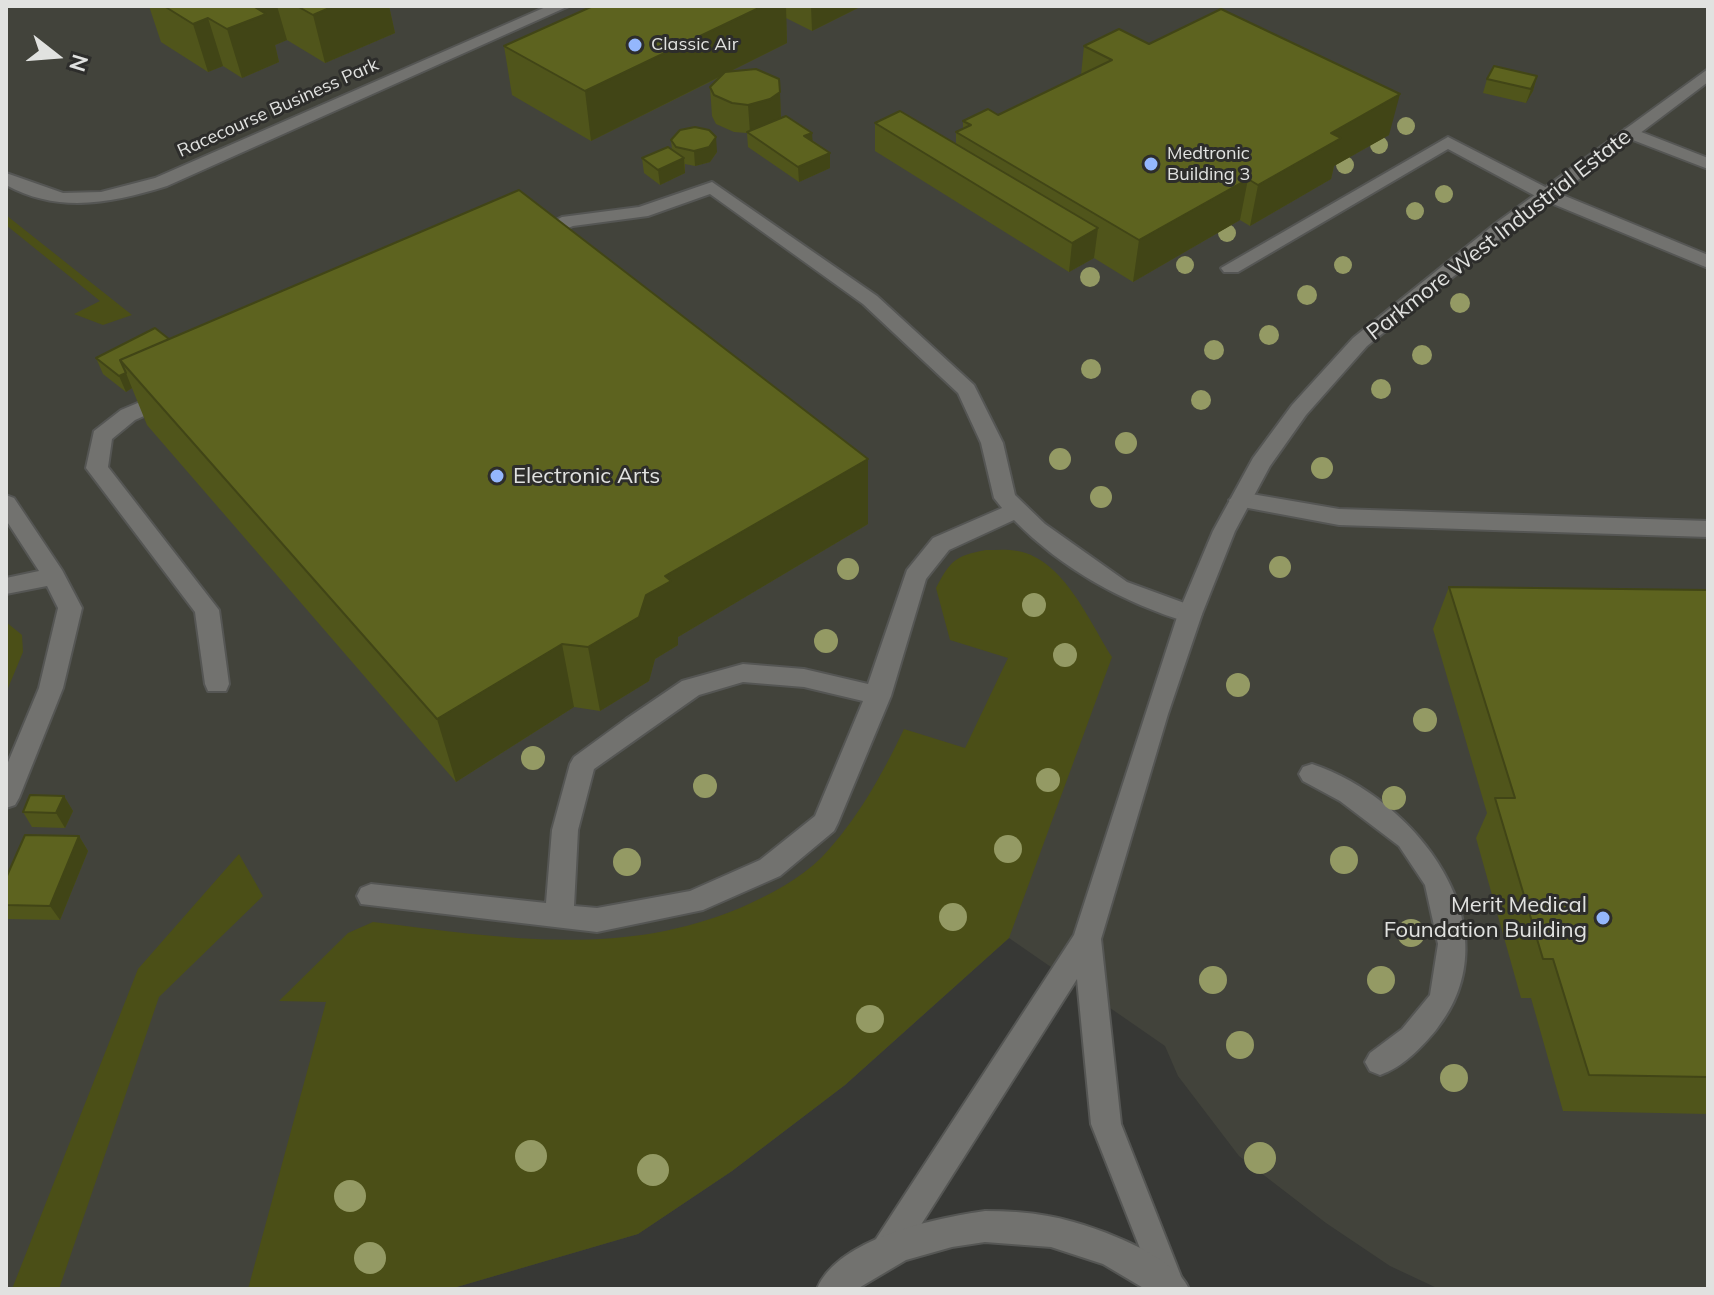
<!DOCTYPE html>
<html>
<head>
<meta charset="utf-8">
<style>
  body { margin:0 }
  #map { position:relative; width:1714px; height:1295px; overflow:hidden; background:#373835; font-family:Mulish,sans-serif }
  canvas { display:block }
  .frame { position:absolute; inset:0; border:8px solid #e1e2e0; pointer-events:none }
  .north { position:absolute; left:16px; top:16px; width:80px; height:80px; -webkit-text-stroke:6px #2d2d2b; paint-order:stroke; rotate:107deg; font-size:22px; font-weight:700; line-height:32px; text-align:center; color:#e1e2e0 }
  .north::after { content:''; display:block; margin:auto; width:28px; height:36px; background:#e1e2e0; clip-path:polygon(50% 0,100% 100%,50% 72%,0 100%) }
</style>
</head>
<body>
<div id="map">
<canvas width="1714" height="1295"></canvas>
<div class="frame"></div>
<div class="north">N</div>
</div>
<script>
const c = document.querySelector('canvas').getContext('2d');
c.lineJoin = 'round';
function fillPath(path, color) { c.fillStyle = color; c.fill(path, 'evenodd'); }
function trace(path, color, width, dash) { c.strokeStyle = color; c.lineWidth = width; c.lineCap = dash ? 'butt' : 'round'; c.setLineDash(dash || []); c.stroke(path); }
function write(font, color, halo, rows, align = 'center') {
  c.font = font + ' Mulish,sans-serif'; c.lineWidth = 6; c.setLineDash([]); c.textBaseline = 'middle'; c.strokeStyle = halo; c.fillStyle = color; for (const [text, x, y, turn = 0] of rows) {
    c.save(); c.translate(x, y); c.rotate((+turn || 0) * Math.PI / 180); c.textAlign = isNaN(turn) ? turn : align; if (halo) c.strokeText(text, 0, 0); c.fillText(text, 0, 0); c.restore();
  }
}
const built = new Path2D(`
  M6,6H1708V1289H1439L1390,1266L1326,1223L1239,1156L1178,1076L1165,1046L1009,938L845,1085L732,1171L638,1234L450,1289H6Z`);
const green = new Path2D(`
  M6,215L132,315L103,325L74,314L100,301L6,225Z
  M986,550C996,550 1008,549 1018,551C1064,560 1089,621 1112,657L1009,938L845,1085L732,1171L638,1234L450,1289H248L326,1002L279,1001L348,933L373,922C500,937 618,959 740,908C769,895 799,880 822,857C857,820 882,775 904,729L965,748L1008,658L950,640L936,588C951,560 955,556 986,550Z
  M6,622L22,635L23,652L6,693Z
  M239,854L263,896L159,997L59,1289H12L138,969Z`);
const service = new Path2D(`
  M548,6H569L167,186C112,203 59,214 6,185V173L63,193L101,192L155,178Z
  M1631,128L1708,158V169L1625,137V129Z
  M1448,137L1553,191L1708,255V268L1541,199L1448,149L1238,272H1224L1221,268Z
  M712,182L877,296L974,385L1003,443L1015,495L1045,524L1127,582L1198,608L1202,614L1198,620L1190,623C1124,603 1063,570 1014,520L949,550L926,579L891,696L838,823L834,831L780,876L703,910L597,932L361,904L357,896L361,888L371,884L546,903L552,830L570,764L574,757L626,719L682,681L743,664L804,669L868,684L907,570L933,538L1002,508L994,498L981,443L958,393L863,304L710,194L648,216L573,226L534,242L525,236L562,217L639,207ZM743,682L804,687L863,701L815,816L760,860L690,891L597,908L574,906L578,830L594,769L699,695Z
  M171,389L178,391L181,396L178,401L135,420L112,439L108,467L219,610L229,684L226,691H208L205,684L195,612L86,468L94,431L121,410Z
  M1240,492L1339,509L1708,521V537L1339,525L1232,505L1229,500Z
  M6,495L14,498L62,570L82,608L63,688L19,798L15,805L6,808V767L39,688L58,608L47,586L6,594V578L39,571L6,520Z
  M1312,764C1415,798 1518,928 1436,1030C1421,1048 1403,1067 1380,1075L1370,1071L1365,1062L1370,1053L1402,1029L1430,995L1438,944L1425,885L1399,846L1340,801L1303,781L1299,774L1303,767Z`);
const minor = new Path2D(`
  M1708,69V82L1510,231L1367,346L1306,415L1270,466L1235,531L1202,614L1168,714L1101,939L1121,1124L1186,1289H1156L1091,1124L1077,979L898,1261L887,1266L876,1261L871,1250L876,1239L1074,935L1178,614L1213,531L1253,458L1292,405L1353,338L1496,223Z`);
const tertiary = new Path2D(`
  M985,1211C1006,1211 1027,1212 1048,1216C1085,1222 1175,1254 1189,1289H1145L1103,1264L1051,1247L985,1242L952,1247L906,1260L857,1289H817C838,1238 936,1218 985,1211Z`);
const trees = [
  [1406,126,9],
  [1379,145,9],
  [1345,165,9],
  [1444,194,9],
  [1415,211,9],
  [1227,233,9],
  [1185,265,9],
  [1343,265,9],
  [1090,277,10],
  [1307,295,10],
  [1460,303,10],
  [1269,335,10],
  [1214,350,10],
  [1422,355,10],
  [1091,369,10],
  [1381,389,10],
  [1201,400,10],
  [1126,443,11],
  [1060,459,11],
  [1322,468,11],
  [1101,497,11],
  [1280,567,11],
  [848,569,11],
  [1034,605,12],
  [826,641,12],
  [1065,655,12],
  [1238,685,12],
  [1425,720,12],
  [533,758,12],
  [1048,780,12],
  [705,786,12],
  [1394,798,12],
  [1008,849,14],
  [1344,860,14],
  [627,862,14],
  [953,917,14],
  [1411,933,14],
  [1213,980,14],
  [1381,980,14],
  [870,1019,14],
  [1240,1045,14],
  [1454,1078,14],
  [531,1156,16],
  [1260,1158,16],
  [653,1170,16],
  [350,1196,16],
  [370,1258,16]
];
const wall = new Path2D(`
  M149,6H389L395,33L325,63L287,40L275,45L279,62L242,78L223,66L208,72L161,42Z
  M593,6H862L812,31L786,18L787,43L729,72L779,79L781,118L830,153V168L799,182L748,147L747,133L734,132L716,124L712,116L710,87L722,76L591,141L512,95L504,46Z
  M1149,44L1389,135L1334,166L1331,179L1250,226L1240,220L1133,282L1094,258L1069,272L875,151V123L956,144V132L963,129V121L998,115L1081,75L1084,46Z
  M1537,76L1533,91L1526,103L1483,93L1487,79Z
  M671,140L717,152L710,162L695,166L685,164V173L660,185L644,173L642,158L672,150Z
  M169,339L868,524L678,637V645L655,659L649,681L600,711L574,707L456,782L147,425L132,388L126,392L103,374L96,358Z
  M1449,587L1708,590V1114L1563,1111L1531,998H1521L1476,838L1487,813L1433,629Z
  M64,796L73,811L65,828L32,827L23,812Z
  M79,836L88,851L60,920L6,919V878Z`);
const shadedWall = new Path2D(`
  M248,6H277L287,40L275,45L279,62L242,78L227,29Z
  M334,6H389L395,33L325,63L313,15Z
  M763,6H786L787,43L591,141L585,91Z
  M811,6H862L812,31Z
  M208,18L223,66L208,72L193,24Z
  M1537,76L1533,91L1526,103L1531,89Z
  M780,92L781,120L750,133L748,105Z
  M1400,94L1389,135L1334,166L1331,179L1250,226L1258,185L1331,133Z
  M812,133L813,147L804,136Z
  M716,137L717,152L710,162L695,166L694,151Z
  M830,153V168L799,182L798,167Z
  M684,158L685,173L660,185L658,170Z
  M1248,179L1240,220L1133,282L1139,240Z
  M1098,228L1094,258L1069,272L1072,243Z
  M126,373L132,388L126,392L119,376Z
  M868,459V524L678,637V645L655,659L649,681L600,711L588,647L646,595L665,576Z
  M562,644L574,707L456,782L437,719Z
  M64,796L73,811L65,828L56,813Z
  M79,836L88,851L60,920L50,906Z`);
const building = new Path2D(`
  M164,6H253L266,14L227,29L208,18L193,24Z
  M297,6H334L313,15Z
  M593,6H763L585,91L504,46Z
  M1221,9L1400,94L1331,133L1341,138L1258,185L1248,179L1139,240L956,132L971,125L963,121L988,109L998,115L1112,60L1084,46L1119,29L1149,44Z
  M1494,66L1537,76L1531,89L1487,79Z
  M756,69L779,79L780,92L770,99L748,105L732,103L714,95L710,87L725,72Z
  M900,111L1098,228L1072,243L875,123Z
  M786,116L812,133L804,136L830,153L798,167L747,132Z
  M695,127L709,130L716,137L709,147L694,151L676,147L671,140L680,130Z
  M668,147L684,158L658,170L642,158Z
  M519,190L868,459L665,576L671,581L646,595L639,617L588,647L562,644L437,719L120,360Z
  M155,328L169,339L120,360L126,373L119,376L96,358Z
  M1449,587L1708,590V1077L1589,1075L1553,959H1543L1495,798H1515Z
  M30,795L64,796L56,813L23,812Z
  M25,835L79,836L50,906L6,905V878Z`);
const markers = [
  [635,45,8,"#94b7fd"],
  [1151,164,8,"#94b7fd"],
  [497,476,8,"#94b7fd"],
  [1603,918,8,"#94b7fd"]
];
const farPoinames = [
  ["Classic Air",651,45],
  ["Medtronic",1167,154],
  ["Building 3",1167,175]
];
const farStreetnames = [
  ["Racecourse Business Park",278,108,-24]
];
const streetNames = [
  ["Parkmore West Industrial Estate",1499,235,-38]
];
const poiNames = [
  ["Electronic Arts",513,476],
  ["Merit Medical",1587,905,"right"],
  ["Foundation Building",1587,930,"right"]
];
fillPath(built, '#42433b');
fillPath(green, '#4b4f17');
trace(service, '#555654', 4);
trace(minor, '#555654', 4);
trace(tertiary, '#555654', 4);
fillPath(service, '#72726f');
fillPath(minor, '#72726f');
fillPath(tertiary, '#72726f');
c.fillStyle = '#949a64';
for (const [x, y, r] of trees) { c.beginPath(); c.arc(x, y, r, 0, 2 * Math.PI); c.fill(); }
fillPath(wall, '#50551b');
fillPath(shadedWall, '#414516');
fillPath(building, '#5d631f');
trace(building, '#414516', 2);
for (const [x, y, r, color] of markers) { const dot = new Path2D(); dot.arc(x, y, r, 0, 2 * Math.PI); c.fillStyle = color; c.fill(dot); trace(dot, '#2d2d2b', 3); }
write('18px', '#e1e2e0', '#2d2d2b', farPoinames, 'left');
write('18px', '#e1e2e0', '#2d2d2b', farStreetnames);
write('22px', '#e1e2e0', '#2d2d2b', streetNames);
write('22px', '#e1e2e0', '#2d2d2b', poiNames, 'left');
</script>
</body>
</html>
